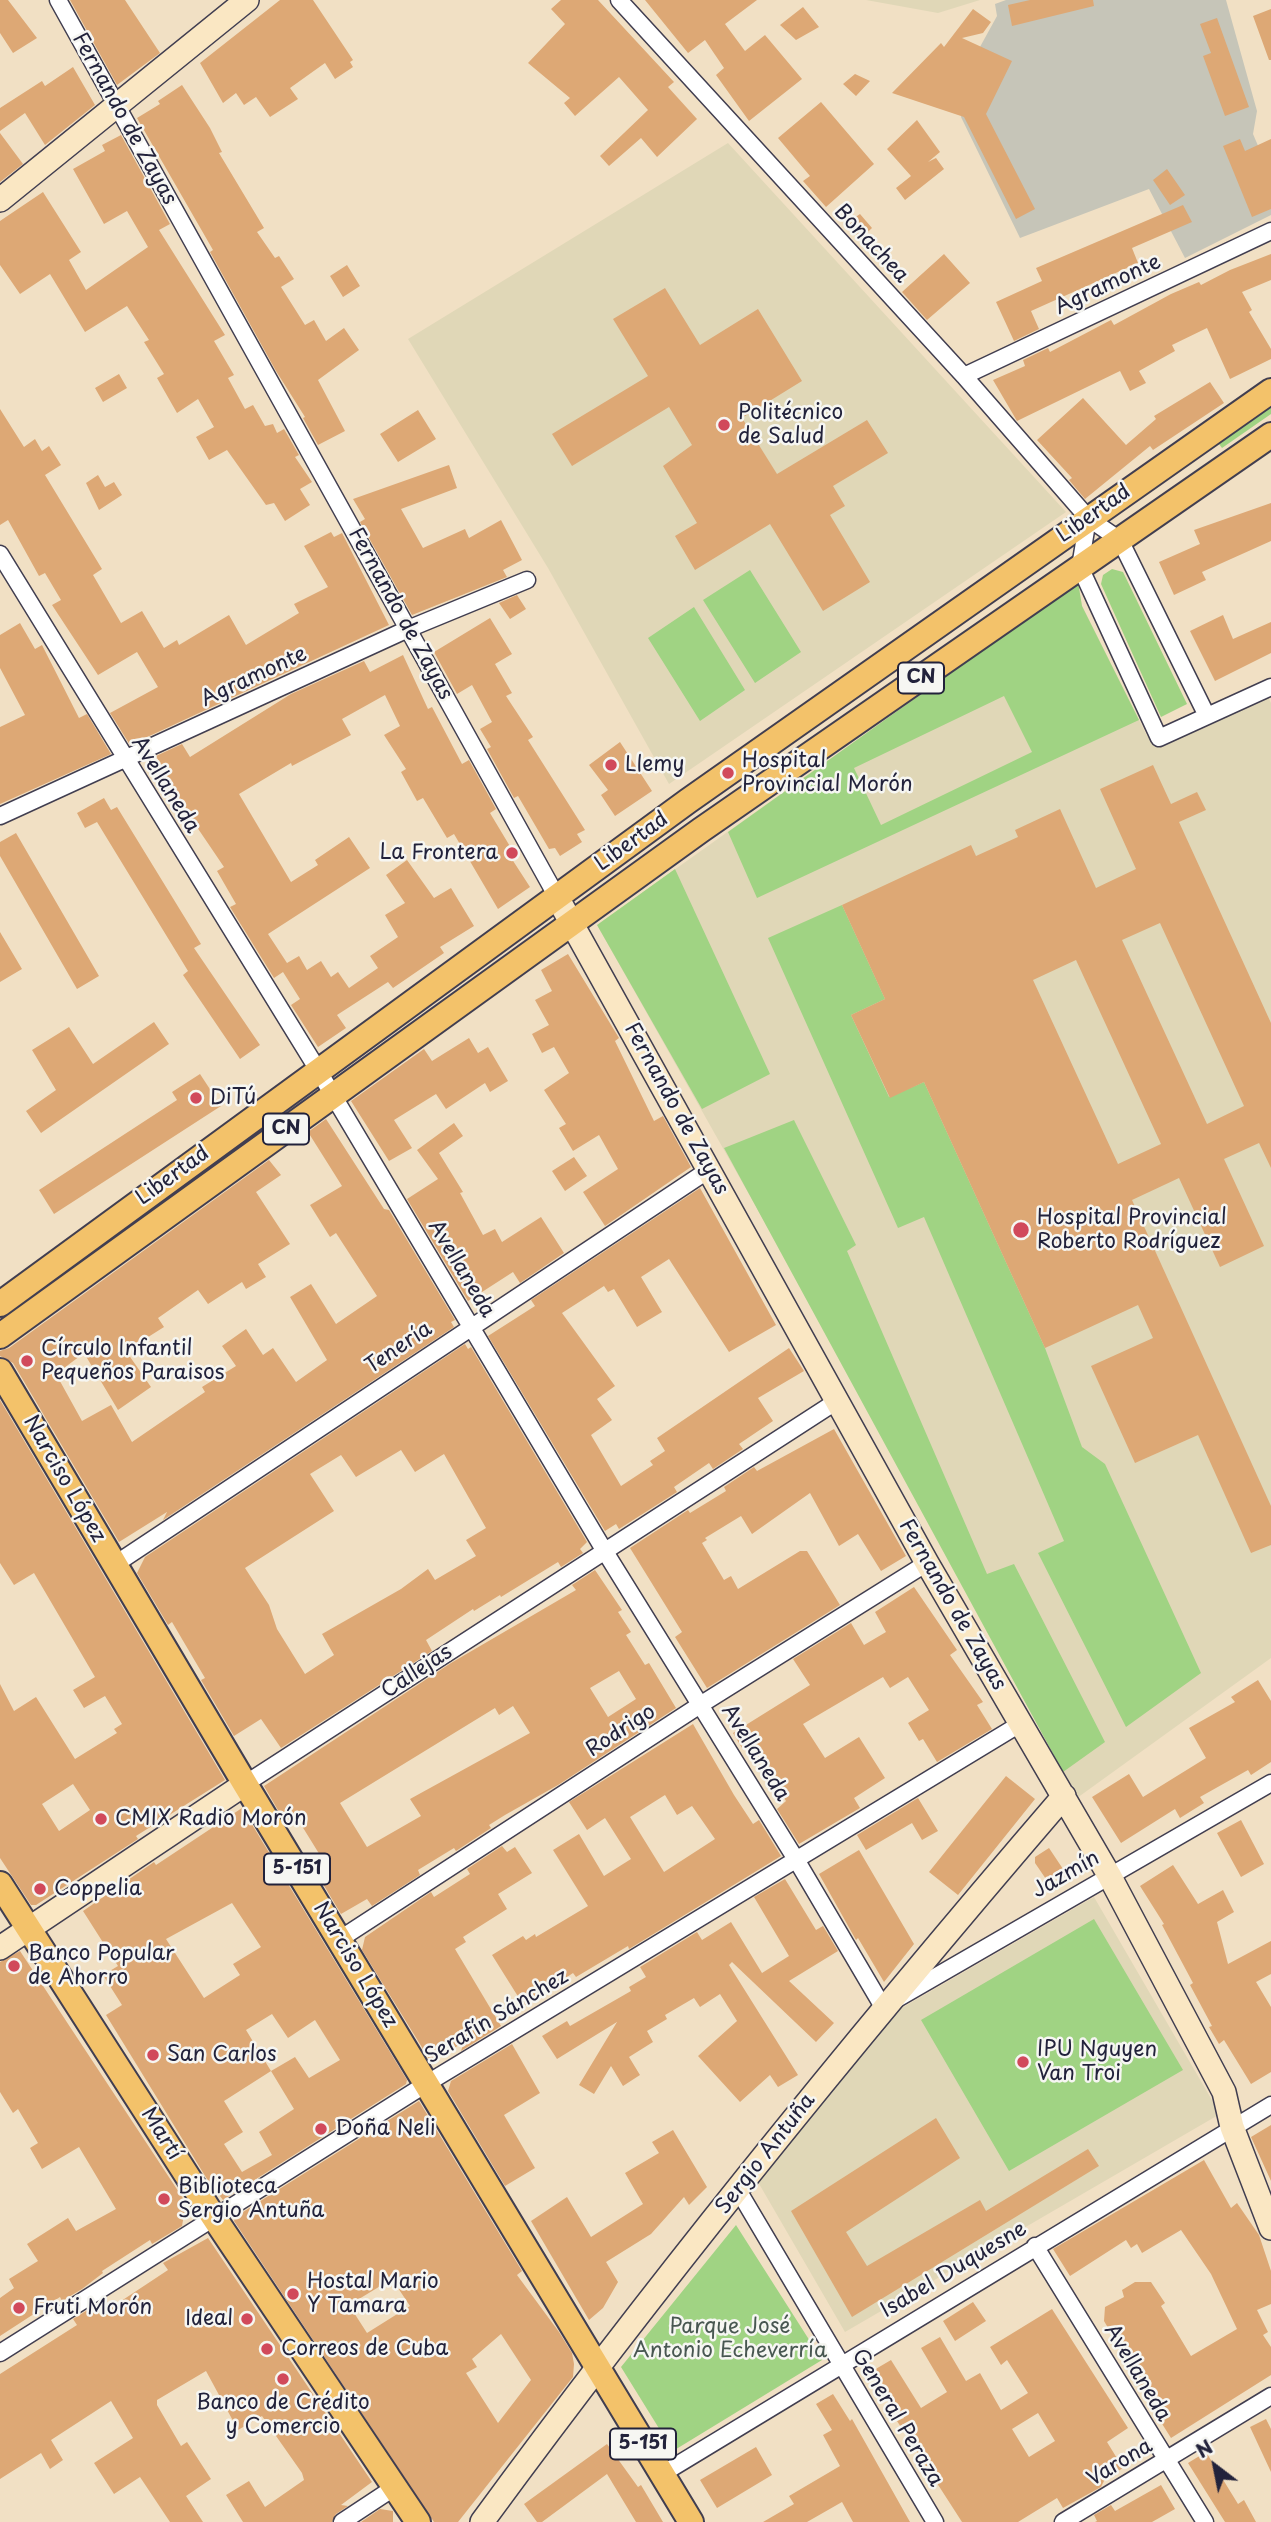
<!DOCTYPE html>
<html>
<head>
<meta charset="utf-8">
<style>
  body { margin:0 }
  #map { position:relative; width:1271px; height:2522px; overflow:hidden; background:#f1e0c4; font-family:"Playpen Sans",sans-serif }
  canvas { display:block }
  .north { position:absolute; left:1180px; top:2431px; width:70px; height:70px; -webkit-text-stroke:5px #f6f6f2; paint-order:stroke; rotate:328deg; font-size:19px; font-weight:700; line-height:28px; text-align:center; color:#22223b }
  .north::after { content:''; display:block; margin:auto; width:24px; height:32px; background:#22223b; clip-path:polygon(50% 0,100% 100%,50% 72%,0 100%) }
</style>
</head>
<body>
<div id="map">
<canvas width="1271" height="2522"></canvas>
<div class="north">N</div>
</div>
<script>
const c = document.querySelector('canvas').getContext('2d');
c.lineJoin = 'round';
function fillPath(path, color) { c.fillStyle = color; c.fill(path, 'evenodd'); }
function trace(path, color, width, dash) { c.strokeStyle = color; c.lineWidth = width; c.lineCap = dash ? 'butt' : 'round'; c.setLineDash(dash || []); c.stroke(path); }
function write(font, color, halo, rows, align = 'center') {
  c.font = font + ' "Playpen Sans",sans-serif'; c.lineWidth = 5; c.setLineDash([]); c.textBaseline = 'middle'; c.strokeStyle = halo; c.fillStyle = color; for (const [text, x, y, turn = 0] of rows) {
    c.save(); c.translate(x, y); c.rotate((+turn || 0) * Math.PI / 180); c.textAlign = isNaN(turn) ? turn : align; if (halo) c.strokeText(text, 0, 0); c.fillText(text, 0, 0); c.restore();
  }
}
const built = new Path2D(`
  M866,0H980L938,13Z
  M728,143L1066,512L669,784L548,568L408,339Z
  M1078,582L1082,606L1147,736L1261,682L1271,703V1658L1077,1798L816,1313L597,925Z
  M1094,1897L1220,2114L845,2332L758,2182L900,2009Z`);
const industrial = new Path2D(`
  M1006,0H1226L1257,111L1253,134L1271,176V215L1185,258L1149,189L1020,238L961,117L964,76L997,16L995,4Z`);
const green = new Path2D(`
  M1271,407V414L1222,448L1219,444Z
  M1112,569L1123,572L1187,704L1161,717L1101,584L1103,575Z
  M750,570L801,652L755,683L703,600Z
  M1078,582L1082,606L1139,720L757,898L728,832ZM1004,696L1032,752L881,825L854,768Z
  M694,607L745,690L700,721L648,638Z
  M675,869L770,1074L702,1109L597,925Z
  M842,905L885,999L851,1015L889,1097L924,1082L1045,1348L1082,1447L1105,1464L1201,1673L1126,1727L1038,1553L1064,1541L924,1217L898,1228L768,938Z
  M794,1120L856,1245L847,1251L987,1574L1014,1564L1105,1742L1063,1772L724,1148Z
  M1094,1919L1183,2070L1009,2171L921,2020Z
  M736,2225L822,2360L673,2451L621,2367Z`);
const building = new Path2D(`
  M0,0H8L37,38L13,53L0,33Z
  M70,0H125L160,53L117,85Z
  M280,0H313L353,60L350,62L353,67L335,79L325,63L290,88L298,99L270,117L256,97L244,105L236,93L223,103L200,63Z
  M561,0H598L674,82L668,87L697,119L657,157L641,138L609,166L600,156L648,110L619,77L575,116L564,103L570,98L528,63L565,24L551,9Z
  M645,0H757L725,24L745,51L765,35L802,79L749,121L716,75L724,68L705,40L688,53Z
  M1030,0H1093L1094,6L1012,26L1008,5Z
  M803,7L819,27L796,40L780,25Z
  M973,9L991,22L983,33L962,38L1012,61L986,114L1035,209L1016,219L964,117L892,93L941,43L944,47Z
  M1271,9V60H1269L1253,16Z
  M1217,18L1249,107L1225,116L1203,56L1211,53L1200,24Z
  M73,67L95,105L45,145L25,113L0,131V108L42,81L45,86Z
  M855,74L870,81L856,96L843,84Z
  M182,85L210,128L222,152L219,153L264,228L257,232L275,258L279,256L294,279L281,287L305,325L314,320L326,341L344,328L359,350L318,380L345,431L318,445L303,418L305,417L276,371L210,252L213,250L137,118L160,104L158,101Z
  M821,102L874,164L826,207L803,181L810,176L778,138Z
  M917,120L940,152L928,162L936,158L944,169L905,200L896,188L911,176L887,149Z
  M0,133L23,164L0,182Z
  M121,135L170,224L159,230L225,335L214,341L234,375L228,378L245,409L253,405L265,426L273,424L277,433L284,429L299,455L295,457L312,482L300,489L310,505L285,521L274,503L266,505L227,450L209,460L196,437L214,427L198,399L177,413L157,378L164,374L144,342L149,340L127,306L85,332L50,274L20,294L0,265V221L43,192L81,252L69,260L86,290L148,247L127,211L104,224L73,169L105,151L102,145Z
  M1240,139L1245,151L1271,139V209L1252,217L1223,146Z
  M1167,169L1185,195L1170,205L1153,180Z
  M1183,205L1192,222L1132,248L1138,263L1031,311L1039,329L1014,341L996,302L1042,281L1036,268Z
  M860,214L872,228L860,239L847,223Z
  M944,254L970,283L927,320L902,292Z
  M1271,254V280L1242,292L1252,310L1249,312L1271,349V359L1230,379L1207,328L1172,345L1175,351L1139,371L1146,383L1130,391L1120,371L1017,421L993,380L1025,366L1023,360L1048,348L1050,352L1111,320L1114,325L1171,294L1199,282L1201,285L1230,270Z
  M347,265L360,286L343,297L330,276Z
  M665,288L700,345L758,309L802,381L742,418L777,474L867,420L888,453L833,486L845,506L830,515L870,582L823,611L770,524L695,570L675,536L697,523L663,466L692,445L669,407L572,466L552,434L648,376L613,319Z
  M119,374L127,388L103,402L95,388Z
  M1210,382L1224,403L1153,450L1150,446L1085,499L1069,480L1072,478L1037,440L1083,398L1126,445L1156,419L1154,416Z
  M0,409L24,447L35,439L42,451L49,446L61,465L45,475L102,569L93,575L121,623L142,611L164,648L177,640L179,645L229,615L246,645L299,613L294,604L328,587L304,546L331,532L334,537L342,533L389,625L130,745L110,713L158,687L137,652L98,675L52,605L61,600L45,573L39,576L8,520L0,525Z
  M418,410L436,439L398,462L380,434Z
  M449,465L457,488L401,509L423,548L465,529L469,538L501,520L522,560L503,570L507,577L412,615L360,522L365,519L353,499Z
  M98,475L105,487L114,482L122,495L99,510L86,483Z
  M1271,503V541L1202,572L1206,580L1174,595L1159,562L1200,544L1194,530Z
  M517,595L526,609L510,619L499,603Z
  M1223,615L1233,639L1271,622V653L1215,681L1190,631Z
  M490,618L512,654L495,664L512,693L506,696L533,737L528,740L585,830L577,834L582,842L560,856L555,848L549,849L518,796L514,798L487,749L491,747L480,729L492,722L472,685L457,694L434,652Z
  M20,623L35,649L42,645L79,718L87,714L111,754L0,804V727L25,715L0,668V635Z
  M403,655L428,709L432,707L462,764L469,760L496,809L490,813L511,848L506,850L530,887L498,909L454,834L447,838L423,798L417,801L401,772L406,769L384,735L400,726L385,695L342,719L351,735L292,766L291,763L239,794L291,882L318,865L315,860L349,837L370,868L268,934L287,963L299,956L307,970L321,961L331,977L338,972L349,988L378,968L370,956L398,937L385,915L405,903L386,875L407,860L434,898L451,888L474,926L440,947L444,953L393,988L388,982L337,1015L346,1028L318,1047L291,1005L300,999L283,972L274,978L230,907L236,904L217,871L224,867L184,808L156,756L182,744L190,757L291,694L364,661L370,672Z
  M620,742L652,791L615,816L601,795L608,790L589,765Z
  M1153,765L1171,804L1197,792L1206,810L1179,822L1271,1023V1168L1259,1143L1224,1159L1264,1246L1220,1267L1179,1178L1132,1200L1271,1506V1545L1251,1553L1198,1435L1135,1463L1091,1366L1153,1338L1138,1305L1045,1348L924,1082L890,1098L851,1015L885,999L842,905L971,845L976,856L1018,837L1015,830L1060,809L1096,888L1136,869L1100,789ZM1160,923L1244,1106L1207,1124L1122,940ZM1076,960L1161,1144L1118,1164L1033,980Z
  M104,798L111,810L117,807L201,944L194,948L260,1045L240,1059L183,975L188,971L97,822L85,828L77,813Z
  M16,833L99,976L77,989L0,856V842Z
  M0,932L22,969L0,982Z
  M568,954L619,1038L615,1041L654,1121L663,1116L691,1167L605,1226L583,1192L618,1169L599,1135L573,1151L559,1128L566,1124L544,1090L569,1073L554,1047L542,1053L532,1034L549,1025L535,1000L552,991L541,970Z
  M154,1022L169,1044L41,1133L26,1111L56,1090L32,1050L69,1027L93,1064Z
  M469,1038L478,1053L488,1047L508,1081L490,1092L485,1083L446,1109L436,1094L394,1120L412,1148L389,1161L351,1101L424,1049L432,1061Z
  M200,1074L221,1106L54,1214L39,1190L177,1100L172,1092Z
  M326,1119L384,1209L389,1210L455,1320L451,1322L454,1327L163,1520L167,1512L119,1542L13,1363L0,1356V1351L9,1348L269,1160L281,1175L256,1192L290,1244L258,1264L266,1277L246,1289L242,1282L208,1304L198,1290L158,1318L164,1327L126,1351L151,1387L118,1410L84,1353L56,1374L82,1421L111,1405L132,1442L205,1392L202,1387L236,1366L222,1346L246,1329L263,1355L273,1348L296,1382L327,1360L290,1297L311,1284L336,1324L377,1296L336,1233L330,1237L310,1205L342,1186L308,1132Z
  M454,1123L463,1136L439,1153L463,1192L460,1193L483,1235L495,1229L502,1242L541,1217L564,1253L520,1283L513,1272L468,1301L407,1199L438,1179L417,1150Z
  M574,1157L587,1176L565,1191L552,1171Z
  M700,1188L776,1325L729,1352L669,1259L641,1277L662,1312L637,1327L614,1289L608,1292L604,1286L562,1313L615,1386L597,1399L612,1420L591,1435L621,1486L653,1465L650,1461L665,1451L657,1438L789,1348L804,1371L758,1398L773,1421L739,1444L743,1449L713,1469L709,1463L674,1487L677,1492L619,1529L616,1524L605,1531L488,1336L535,1306L531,1300Z
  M465,1344L468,1349L471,1347L587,1542L580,1549L583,1553L561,1567L558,1562L501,1597L500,1595L474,1611L473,1609L426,1640L432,1651L281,1748L261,1719L234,1736L201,1680L205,1678L192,1656L172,1622L168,1625L137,1573L145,1557ZM401,1450L415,1472L444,1454L486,1528L466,1540L476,1556L435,1580L428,1569L401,1589L322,1634L334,1655L305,1674L277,1629L269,1605L245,1568L334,1511L310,1474L341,1455L356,1477Z
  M0,1400L225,1780L136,1836L138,1839L36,1905H31L0,1858V1684L14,1711L36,1697L75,1759L117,1733L114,1729L122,1724L105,1696L84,1708L73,1690L95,1677L34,1573L14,1585L0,1563ZM73,1784L90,1810L59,1831L42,1804Z
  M834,1429L906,1556L881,1571L858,1534L839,1546L810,1493L752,1534L741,1516L705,1538L707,1540L702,1543L724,1580L731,1576L738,1589L800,1551H807L840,1605L707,1688L675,1637L682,1632L630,1548L688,1510L690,1513L726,1491L724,1487L754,1467L757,1471Z
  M595,1570L622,1610L618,1612L631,1632L626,1635L645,1665L649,1663L676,1708L558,1785L505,1815L489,1825L491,1828L456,1851L454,1848L418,1870L420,1875L372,1906L367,1899L341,1914L320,1879L331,1873L297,1818L286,1824L264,1786L451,1663L576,1590L572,1585ZM619,1671L636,1699L608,1717L590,1688ZM513,1706L530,1733L410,1799L421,1816L367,1847L340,1803L495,1708L499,1715Z
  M914,1587L957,1650L950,1655L983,1702L977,1705L992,1729L937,1762L923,1739L919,1741L908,1723L929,1710L908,1677L890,1688L883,1677L803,1724L825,1758L859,1737L885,1778L854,1798L860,1808L799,1844L777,1809L786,1801L749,1743L742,1748L733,1733L810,1685L793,1659L851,1623L864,1645L886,1632L875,1612Z
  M1258,1680L1271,1701V1762L1251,1775L1248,1770L1200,1797L1204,1803L1180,1818L1175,1809L1121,1843L1092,1797L1129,1774L1143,1797L1206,1758L1189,1728L1235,1702L1231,1697Z
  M693,1724L734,1795L753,1824L759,1820L781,1856L629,1949L628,1946L576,1977L573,1973L524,2006L492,1955L523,1936L526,1940L535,1934L536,1937L588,1906L553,1850L579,1834L604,1876L631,1859L605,1818L587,1830L569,1802ZM665,1795L677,1815L692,1806L715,1839L664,1872L630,1817Z
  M1006,1776L1035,1799L958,1895L929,1872Z
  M918,1798L938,1831L922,1840L912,1823L866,1850L857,1835Z
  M242,1808L407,2080L406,2084L223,2200L207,2179L106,2015L122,2005L103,1975L118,1966L83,1911L154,1862L156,1865ZM232,1903L261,1947L233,1964L240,1975L204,1998L166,1939ZM272,2014L288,2038L315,2020L340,2060L309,2078L295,2057L271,2071L246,2030ZM271,2071L294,2109L259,2132L272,2155L242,2172L224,2144L243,2132L224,2101Z
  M1241,1820L1264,1864L1241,1877L1217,1833Z
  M502,1846L507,1852L515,1847L532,1873L498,1894L507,1909L463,1937L466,1942L455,1949L501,2026L461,2051L464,2042L431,2062L362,1950L365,1937L431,1892L434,1897L470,1874L467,1869Z
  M1049,1848L1065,1872L1048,1882L1035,1863V1857Z
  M859,1850L914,1944L884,1982L858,1938L856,1940L819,1874Z
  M1173,1865L1198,1904L1223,1890L1234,1912L1217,1922L1228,1964L1271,1941V1974L1256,1982L1271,2007V2072L1251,2084L1224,2040L1219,2044L1209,2027L1212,2026L1190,1985L1193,1983L1162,1925L1164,1924L1140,1886Z
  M785,1879L816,1930L823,1926L838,1951L789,1981L834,2023L816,2042L732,1962L729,1965L798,2075L778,2087L770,2075L740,2102L698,2056L737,2021L720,1994L700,2007L694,1998L665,2015L667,2019L647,2031L653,2042L629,2057L640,2075L623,2086L611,2066L594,2094L579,2085L617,2022L557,2059L542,2036L567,2021L570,2026L631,1991L629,1987L646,1977L640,1967L697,1932L702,1940L731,1922L762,1973L789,1956L754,1897Z
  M20,1951L186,2203L182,2226L152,2244L150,2240L102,2271L103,2273L82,2289L62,2301L60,2297L0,2336V2298L14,2288L9,2279L38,2261L27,2244L68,2218L76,2231L116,2209L79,2147L42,2169L30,2148L38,2143L18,2109L13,2113L0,2092V1962Z
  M512,2044L540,2093L504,2115L535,2168L505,2186L448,2091L451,2081Z
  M419,2101L522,2271L517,2275L559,2332L572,2353L574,2364L573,2377L458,2522H434L234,2221L235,2217ZM392,2279L410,2306L367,2333L349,2305ZM501,2334L531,2380L498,2423L466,2373L477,2367L472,2359Z
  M936,2118L960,2158L846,2232L867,2266L980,2200L986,2211L1088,2149L1099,2166L852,2317L791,2211Z
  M1271,2125V2181L1251,2137Z
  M673,2130L707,2187L689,2205L684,2197L651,2234L606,2262L618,2282L603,2308L589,2320L531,2221L567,2197L591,2237L643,2204L625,2173L659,2153L652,2142Z
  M1204,2160L1231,2208L1237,2203L1259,2235L1271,2271V2304L1257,2310L1268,2332L1263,2335L1271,2347V2375L1171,2438L1120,2357L1124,2355L1104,2321L1105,2307L1124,2297L1122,2290L1135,2282H1151L1165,2303L1161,2306L1191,2356L1237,2329L1211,2274L1181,2230L1142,2253L1137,2244L1131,2248L1126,2240L1070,2276L1053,2249Z
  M208,2238L372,2482L341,2505L348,2506L336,2514L332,2522H243L226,2495L249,2481L265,2507L304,2480L302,2473L262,2416L238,2430L206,2371L157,2400V2405L181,2446L187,2442L211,2479L186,2496L203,2522H170L140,2477L114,2494L94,2463L133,2438L111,2401L51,2440L63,2460L50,2469L41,2453L0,2479V2374L77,2325L73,2319L94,2306L100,2315L168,2270L163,2263Z
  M973,2302L986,2321L955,2341L943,2321Z
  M1052,2309L1128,2428L1107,2442L1123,2468L1105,2479L1101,2487L1063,2508L1057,2498L1018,2522H962L897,2421L904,2418L874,2370L891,2360L921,2408L947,2392L921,2348L940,2337L966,2381L980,2373L1001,2410L1028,2393L1007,2360L1001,2365L990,2347ZM1038,2413L1055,2441L1029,2457L1012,2429Z
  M833,2394L850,2421L852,2419L910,2522H853L842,2502L807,2522H763L794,2504L789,2496L840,2466L823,2435L832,2430L816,2404Z
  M1266,2419L1271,2429V2472L1250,2427Z
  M607,2444L638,2487L641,2485L663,2522H636L607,2474L542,2522H537L524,2504Z
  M756,2447L772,2475L717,2508L700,2480Z
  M1206,2452L1238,2504L1244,2500L1256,2522H1225L1188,2463Z
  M1161,2485L1175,2509L1152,2522H1095L1097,2521L1094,2515L1111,2505L1115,2511Z
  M380,2509L393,2511V2522H361Z`);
const street = new Path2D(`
  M58,0L557,897
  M619,0L964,376L1088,518L1120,540L1207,716
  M964,376L1271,231
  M1088,518L1080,567L1159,738L1271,687
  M0,554L318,1070L604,1550L797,1861L883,2007L1271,1783
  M0,816L408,629L527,580
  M114,1565L710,1169
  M245,1784L837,1401
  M340,1939L700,1705L927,1563
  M738,2190L935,2522
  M1035,2246L1205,2522
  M0,2353L426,2084L1020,1724
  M662,2474L1271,2105
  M342,2522L395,2487
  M1063,2522L1271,2396`);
const secondary = new Path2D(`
  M0,200L247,0
  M557,897L927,1563L1109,1875L1224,2092L1232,2127L1271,2228
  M0,1948L245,1784
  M482,2522C665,2272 862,2031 1064,1796`);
const primary = new Path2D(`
  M0,1304L688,801L1271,391
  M0,1336L701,830L1271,435
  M0,1371L245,1784L691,2522
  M0,1884L213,2216L418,2522`);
const markers = [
  [724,425,7,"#d1495b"],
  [611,765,7,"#d1495b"],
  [728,773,7,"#d1495b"],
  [512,853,7,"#d1495b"],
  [196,1098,7,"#d1495b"],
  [1021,1230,9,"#d1495b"],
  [27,1361,7,"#d1495b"],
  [101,1819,7,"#d1495b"],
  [40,1889,7,"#d1495b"],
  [14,1966,7,"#d1495b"],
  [153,2055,7,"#d1495b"],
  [1023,2062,7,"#d1495b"],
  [321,2129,7,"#d1495b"],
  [164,2199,7,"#d1495b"],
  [293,2294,7,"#d1495b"],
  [19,2308,7,"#d1495b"],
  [247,2319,7,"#d1495b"],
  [267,2349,7,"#d1495b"],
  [283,2379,7,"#d1495b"]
];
const shields = [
  [921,678,46],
  [286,1129,46],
  [297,1869,66],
  [643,2444,66]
];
const shieldNames = [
  ["CN",921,678],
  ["CN",286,1129],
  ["5-151",297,1869],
  ["5-151",643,2444]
];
const streetNames = [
  ["Fernando de Zayas",124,119,61],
  ["Bonachea",871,244,47],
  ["Agramonte",1108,285,-25],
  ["Libertad",1094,514,-35],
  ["Fernando de Zayas",400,614,61],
  ["Agramonte",254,677,-25],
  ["Avellaneda",165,785,58],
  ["Libertad",632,842,-36],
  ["Fernando de Zayas",676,1109,61],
  ["Libertad",173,1176,-36],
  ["Avellaneda",461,1269,59],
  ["Tenería",399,1348,-34],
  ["Narciso López",64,1479,60],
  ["Fernando de Zayas",952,1605,60],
  ["Callejas",417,1672,-33],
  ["Rodrigo",621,1731,-33],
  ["Avellaneda",755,1753,58],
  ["Jazmín",1066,1875,-30],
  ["Narciso López",355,1965,59],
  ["Serafín Sánchez",497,2017,-31],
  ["Martí",161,2134,58],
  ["Sergio Antuña",766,2154,-52],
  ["Isabel Duquesne",954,2270,-31],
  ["Avellaneda",1137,2373,59],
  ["General Peraza",897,2418,59],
  ["Varona",1120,2463,-31]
];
const poiNames = [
  ["Politécnico",738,413],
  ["de Salud",738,437],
  ["Hospital",742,761],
  ["Provincial Morón",742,785],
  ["Llemy",625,765],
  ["La Frontera",498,853,"right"],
  ["DiTú",210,1098],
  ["Hospital Provincial",1037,1218],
  ["Roberto Rodríguez",1037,1242],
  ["Círculo Infantil",41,1349],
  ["Pequeños Paraisos",41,1373],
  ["CMIX Radio Morón",115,1819],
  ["Coppelia",54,1889],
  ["Banco Popular",28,1954],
  ["de Ahorro",28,1978],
  ["IPU Nguyen",1037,2050],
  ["Van Troi",1037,2074],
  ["San Carlos",167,2055],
  ["Doña Neli",335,2129],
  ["Biblioteca",178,2187],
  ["Sergio Antuña",178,2211],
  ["Hostal Mario",307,2282],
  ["Y Tamara",307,2306],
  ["Fruti Morón",33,2308],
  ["Ideal",233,2319,"right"],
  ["Correos de Cuba",281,2349],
  ["Banco de Crédito",283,2403,"center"],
  ["y Comercio",283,2427,"center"]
];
const parkNames = [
  ["Parque José",730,2327],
  ["Antonio Echeverría",730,2351]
];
fillPath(built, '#e0d7b7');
fillPath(industrial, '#c6c5b8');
fillPath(green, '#a0d383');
fillPath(building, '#dda875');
trace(street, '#413e50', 19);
trace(secondary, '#413e50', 26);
trace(primary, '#413e50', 28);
trace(street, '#fff', 16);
trace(secondary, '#fae7c3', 23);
trace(primary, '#f3c26a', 24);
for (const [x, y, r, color] of markers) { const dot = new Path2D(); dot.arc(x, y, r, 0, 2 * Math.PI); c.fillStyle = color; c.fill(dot); trace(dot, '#f6f6f2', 2.5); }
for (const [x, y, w] of shields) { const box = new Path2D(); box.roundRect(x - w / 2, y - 15.5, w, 31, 5); c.fillStyle = '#f6f6f2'; c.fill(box); trace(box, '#22223b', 2); }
write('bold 19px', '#22223b', null, shieldNames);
write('21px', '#22223b', '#f6f6f2', streetNames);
write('21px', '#22223b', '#f6f6f2', poiNames, 'left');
write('21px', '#485751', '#f6f6f2', parkNames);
</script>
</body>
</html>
